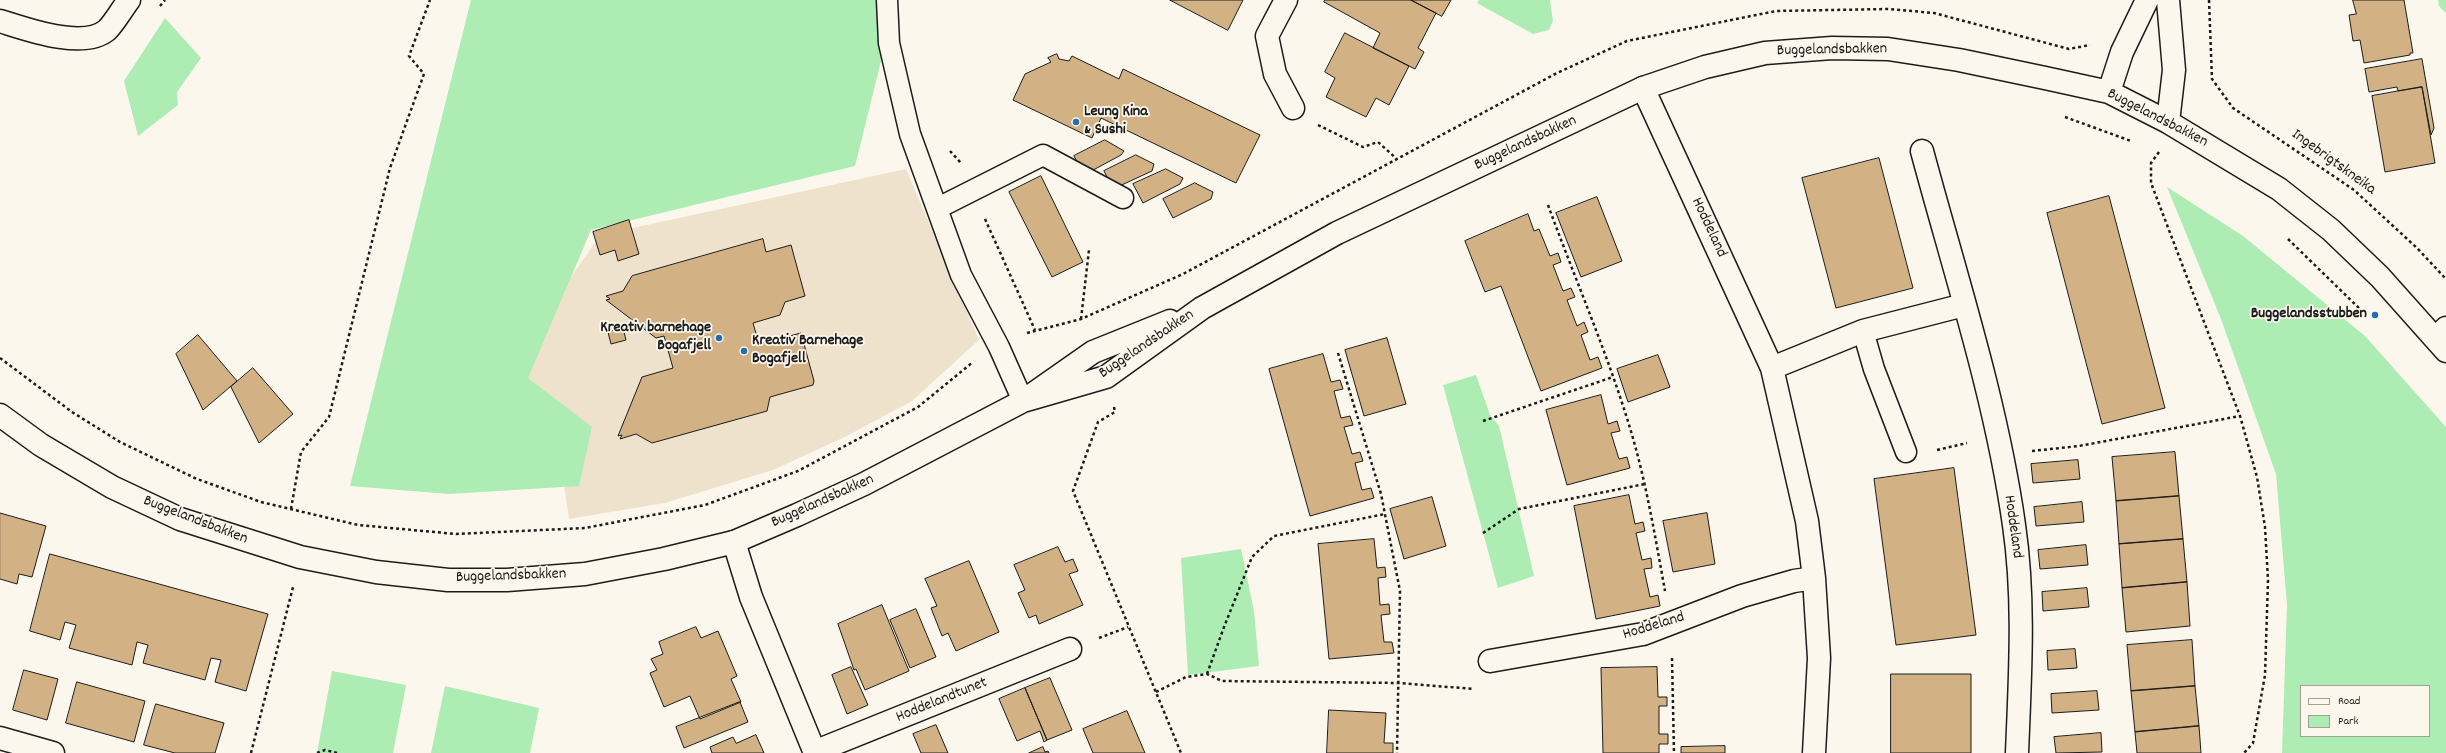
<!DOCTYPE html>
<html>
<head>
<meta charset="utf-8">
<style>
  body { margin:0 }
  #map { position:relative; width:2446px; height:753px; overflow:hidden; background:#fbf7ec; font-family:Dekko,sans-serif }
  canvas { display:block }
  .legend { position:absolute; left:2300px; top:685px; width:130px; height:52px; box-sizing:border-box; background:#fbf7ec; border:1px solid #a29f99; margin:0; padding:5px 7px; list-style:none; font-size:12px; color:#1c1c1c }
  .legend li { display:flex; align-items:center; gap:8px; height:20px }
  .legend b { width:20px; border:1px solid #a29f99 }
</style>
</head>
<body>
<div id="map">
<canvas width="2446" height="753"></canvas>
<ul class="legend">
<li><b style="height:5px;background:#fbf7ec"></b>Road</li>
<li><b style="height:11px;background:#adecb3"></b>Park</li>
</ul>
</div>
<script>
const c = document.querySelector('canvas').getContext('2d');
c.lineJoin = 'round';
function fillPath(path, color) { c.fillStyle = color; c.fill(path, 'evenodd'); }
function trace(path, color, width, dash) { c.strokeStyle = color; c.lineWidth = width; c.lineCap = dash ? 'butt' : 'round'; c.setLineDash(dash || []); c.stroke(path); }
function write(font, color, halo, rows, align = 'center') {
  c.font = font + ' Dekko,sans-serif'; c.lineWidth = 3.5; c.setLineDash([]); c.textBaseline = 'middle'; c.strokeStyle = halo; c.fillStyle = color; for (const [text, x, y, turn = 0] of rows) {
    c.save(); c.translate(x, y); c.rotate((+turn || 0) * Math.PI / 180); c.textAlign = isNaN(turn) ? turn : align; if (halo) c.strokeText(text, 0, 0); c.fillText(text, 0, 0); c.restore();
  }
}
const built = new Path2D(`
  M906,169L979,340L912,401L847,436L773,470L665,503L569,519L561,464L513,361L600,235Z`);
const green = new Path2D(`
  M471,0H896L855,166L591,230L528,378L592,427L579,486L449,494L350,486Z
  M1479,0H1550L1553,21L1549,30L1533,34L1477,3Z
  M2438,0H2446V13L2439,6Z
  M165,18L201,58L177,92L178,105L138,136L124,81Z
  M2167,187L2243,236L2365,336L2446,427V753H2282L2287,605L2276,474L2221,319ZM2301,686H2429V736H2301Z
  M1476,375L1490,415L1499,426L1534,576L1498,588L1443,385Z
  M1241,549L1254,611L1259,666L1188,675L1181,558Z
  M332,671L406,685L393,753H317Z
  M445,686L539,708L530,753H431Z`);
const building = new Path2D(`
  M1170,0H1243L1228,30Z
  M1325,0H1411L1436,13L1418,48L1424,52L1415,69L1373,48L1380,33L1324,2Z
  M1411,0H1451L1442,16Z
  M2353,0H2404L2413,53H2410V55L2364,63L2360,40L2353,41L2349,15L2356,14Z
  M1345,33L1409,66L1389,105L1376,98L1366,117L1326,97L1335,78L1325,72Z
  M1057,54L1059,59L1069,61L1072,56L1119,79L1123,69L1260,135L1236,183L1101,118L1092,138L1013,100L1025,74L1051,62L1048,58Z
  M2422,59L2434,128L2431,135L2422,87L2398,91L2397,87L2369,92L2365,69Z
  M2422,87L2435,163L2385,172L2372,96Z
  M1105,140L1124,151L1121,155L1084,175L1074,156Z
  M1136,155L1154,164L1152,171L1113,189L1104,171Z
  M1879,158L1913,288L1836,308L1802,178Z
  M1166,169L1183,178L1180,184L1143,203L1133,184Z
  M1041,176L1083,262L1052,277L1009,192Z
  M1195,183L1213,192L1211,199L1173,218L1163,199Z
  M2109,196L2165,408L2102,424L2047,213Z
  M1597,197L1622,261L1581,277L1556,213Z
  M1528,214L1534,231L1539,229L1550,256L1558,253L1561,262L1553,265L1563,291L1571,288L1575,297L1567,300L1577,326L1584,322L1588,332L1581,335L1590,360L1598,357L1602,368L1541,391L1501,286L1485,292L1465,241Z
  M629,220L639,254L618,261L615,250L600,255L593,232Z
  M763,239L766,252L791,245L805,296L785,302L780,315L753,323L759,344L801,333L814,381L813,385L770,397L767,411L652,443L636,434L620,439L622,435L618,436L642,377L673,368L664,336L656,338L606,300L610,299L606,296L623,291L632,276Z
  M623,328L626,340L611,344L608,332Z
  M198,335L237,381L203,410L176,354Z
  M1387,338L1406,404L1364,416L1345,350Z
  M1323,354L1331,382L1340,380L1343,389L1334,391L1341,418L1350,416L1353,425L1344,427L1352,454L1360,452L1363,461L1355,463L1362,490L1371,488L1374,498L1310,516L1269,369Z
  M1658,355L1670,387L1628,402L1617,369Z
  M253,368L293,414L259,443L231,387Z
  M1601,395L1608,424L1617,421L1620,431L1611,433L1619,459L1627,457L1630,468L1567,485L1546,410Z
  M2175,452L2179,496L2116,501L2112,457Z
  M2078,460L2080,479L2033,483L2031,464Z
  M1954,468L1976,635L1896,645L1874,479Z
  M1629,495L1635,524L1643,522L1645,531L1636,533L1642,560L1651,558L1652,568L1644,569L1650,597L1658,595L1660,606L1596,619L1574,506Z
  M2179,496L2183,539L2119,544L2116,501Z
  M1432,497L1446,546L1404,559L1390,509Z
  M2082,502L2084,522L2036,526L2034,507Z
  M0,513L46,526L32,577L19,574L17,584L0,579Z
  M1707,513L1715,564L1673,572L1663,521Z
  M1374,539L1377,568L1385,567L1386,577L1378,578L1380,605L1389,604L1390,614L1381,615L1384,642H1392L1394,653L1329,659L1318,544Z
  M2183,539L2187,582L2122,588L2119,544Z
  M2086,545L2088,565L2040,569L2038,550Z
  M1058,547L1065,562L1073,559L1078,571L1069,574L1083,605L1039,624L1036,615L1029,618L1018,593L1025,590L1014,565Z
  M50,554L268,614L246,691L215,682L221,660L211,658L205,680L143,663L148,645L137,642L132,665L69,648L76,625L65,622L60,640L30,631Z
  M969,561L999,632L956,651L948,633L942,636L931,608L937,606L925,579Z
  M2187,582L2190,626L2126,632L2122,588Z
  M2087,588L2089,607L2043,611L2042,592Z
  M882,605L909,671L865,690L856,669L854,670L838,624Z
  M916,609L936,657L910,668L890,620Z
  M696,627L701,638L718,631L737,676L731,679L741,702L700,719L690,696L664,707L650,673L657,670L651,659L663,654L659,642Z
  M2192,640L2195,686L2131,691L2127,645Z
  M2075,649L2077,668L2048,670L2047,651Z
  M851,667L868,705L847,714L832,675Z
  M1657,667L1658,697H1667V706H1659V734H1668V744H1659V753H1603L1601,668Z
  M24,670L58,679L47,720L13,710Z
  M1891,674H1971V753H1891Z
  M1050,678L1072,730L1047,740L1025,688Z
  M77,682L145,701L134,742L66,723Z
  M2195,686L2199,726L2135,732L2131,691Z
  M1025,688L1047,740L1044,742L1040,731L1017,741L999,699Z
  M2097,691L2099,710L2052,713L2051,694Z
  M740,702L748,722L684,748L676,727Z
  M156,704L224,723L215,753H175L144,745Z
  M1329,710L1386,713L1384,743H1393V753H1327Z
  M1127,711L1145,753H1093L1083,729Z
  M936,725L948,753H921L913,734Z
  M2199,726L2201,753H2137L2135,732Z
  M2101,733L2102,752L2056,753L2054,737Z
  M756,735L764,753H712L710,747L733,737L736,743Z
  M1725,746V753H1681V747Z
  M1043,747L1045,752L1048,751L1049,753H1029Z`);
const path = new Path2D(`
  M2209,0L2212,79L2233,108L2354,190L2417,248L2446,279
  M160,6L165,0
  M2065,117L2131,141
  M1318,125L1363,147L1378,142L1397,159
  M950,151L961,163
  M2159,152L2151,163V183L2240,416L2257,477L2265,527L2268,580L2265,675L2253,743L2244,753
  M1548,205C1575,279 1607,352 1630,428C1646,481 1655,536 1665,591
  M985,219L1035,330
  M2288,239L2363,312
  M1081,319L1089,250
  M1027,333L1081,319L1183,274L1557,73L1627,41L1776,11L1888,9L1934,13L2069,49L2090,45
  M1338,353L1381,494L1400,591L1397,753
  M0,358L72,412L120,442L197,479L261,502L358,525L456,534L585,528L705,505L798,471L918,407L973,362
  M1114,407L1115,412L1098,422L1073,491L1181,753
  M1483,421L1613,377
  M1937,450L1967,443
  M2032,451L2079,446L2240,416
  M291,509L301,452L329,417L390,168L424,74L409,56L430,0
  M1483,533L1519,509L1645,484
  M1099,638L1128,627
  M1672,658L1674,753
  M1207,674L1224,627L1252,557L1274,536L1385,514
  M1156,692L1186,677L1207,674L1222,681L1399,683L1474,689
  M251,753L293,587
  M317,753L325,750L337,753`);
const service = new Path2D(`
  M887,0L889,43L910,134L961,275L999,347L1023,401
  M938,208L1043,155L1123,198
  M1863,331L1874,369L1906,452`);
const minor = new Path2D(`
  M1286,0L1267,36L1275,74L1293,108
  M0,21C26,29 83,50 107,30C115,22 122,9 129,0
  M1643,88L1772,368L1807,521L1814,578L1819,658L1814,753
  M1922,151C1955,274 1996,398 2014,525C2025,600 2020,677 2017,753
  M2436,338L2446,328
  M1772,368L1863,331L1964,305
  M734,542L751,597L815,753
  M1490,661L1643,634L1742,596L1794,581L1814,578
  M0,738L53,753
  M814,752L1070,649`);
const tertiary = new Path2D(`
  M2109,92L2122,52L2147,0
  M2168,122L2174,70L2168,0
  M1023,401L1106,377L1202,308L1337,233L1643,88L1705,67L1765,53L1832,48L1888,49L1959,60L2045,78L2109,92L2168,122L2279,189L2331,230L2380,277L2446,351
  M0,415L41,445L112,487L180,519L300,557L376,572L448,580H507L585,574L664,559L734,542L797,515L864,484L1023,401L1093,352L1170,321`);
const markers = [
  [1076,122,4,"#1f6fb2"],
  [2375,315,4,"#1f6fb2"],
  [719,338,4,"#1f6fb2"],
  [744,351,4,"#1f6fb2"]
];
const streetNames = [
  ["Buggelandsbakken",1832,51,-1],
  ["Buggelandsbakken",2157,119,27],
  ["Buggelandsbakken",1526,144,-25],
  ["Ingebrigtskneika",2333,163,36],
  ["Hoddeland",1708,228,65],
  ["Buggelandsbakken",1147,345,-34],
  ["Buggelandsbakken",823,502,-24],
  ["Buggelandsbakken",195,521,21],
  ["Hoddeland",2012,527,82],
  ["Buggelandsbakken",511,577,-2],
  ["Hoddeland",1654,627,-17],
  ["Hoddelandtunet",942,701,-22]
];
const poiNames = [
  ["Leung Kina",1084,113],
  ["& Sushi",1084,131],
  ["Buggelandsstubben",2367,315,"right"],
  ["Kreativ barnehage",711,329,"right"],
  ["Bogafjell",711,347,"right"],
  ["Kreativ Barnehage",752,342],
  ["Bogafjell",752,360]
];
fillPath(built, '#efe2cd');
fillPath(green, '#adecb3');
fillPath(building, '#d2b185');
trace(building, '#1c1c1c', 1);
trace(service, '#1c1c1c', 23);
trace(minor, '#1c1c1c', 25);
trace(tertiary, '#1c1c1c', 25);
trace(path, '#1c1c1c', 2.5, [3, 3]);
trace(service, '#fbf7ec', 20);
trace(minor, '#fbf7ec', 22);
trace(tertiary, '#fbf7ec', 22);
for (const [x, y, r, color] of markers) { const dot = new Path2D(); dot.arc(x, y, r, 0, 2 * Math.PI); c.fillStyle = color; c.fill(dot); trace(dot, '#fbf7ec', 1.5); }
write('16px', '#1c1c1c', '#fbf7ec', streetNames);
write('bold 16px', '#1c1c1c', '#fbf7ec', poiNames, 'left');
</script>
</body>
</html>
